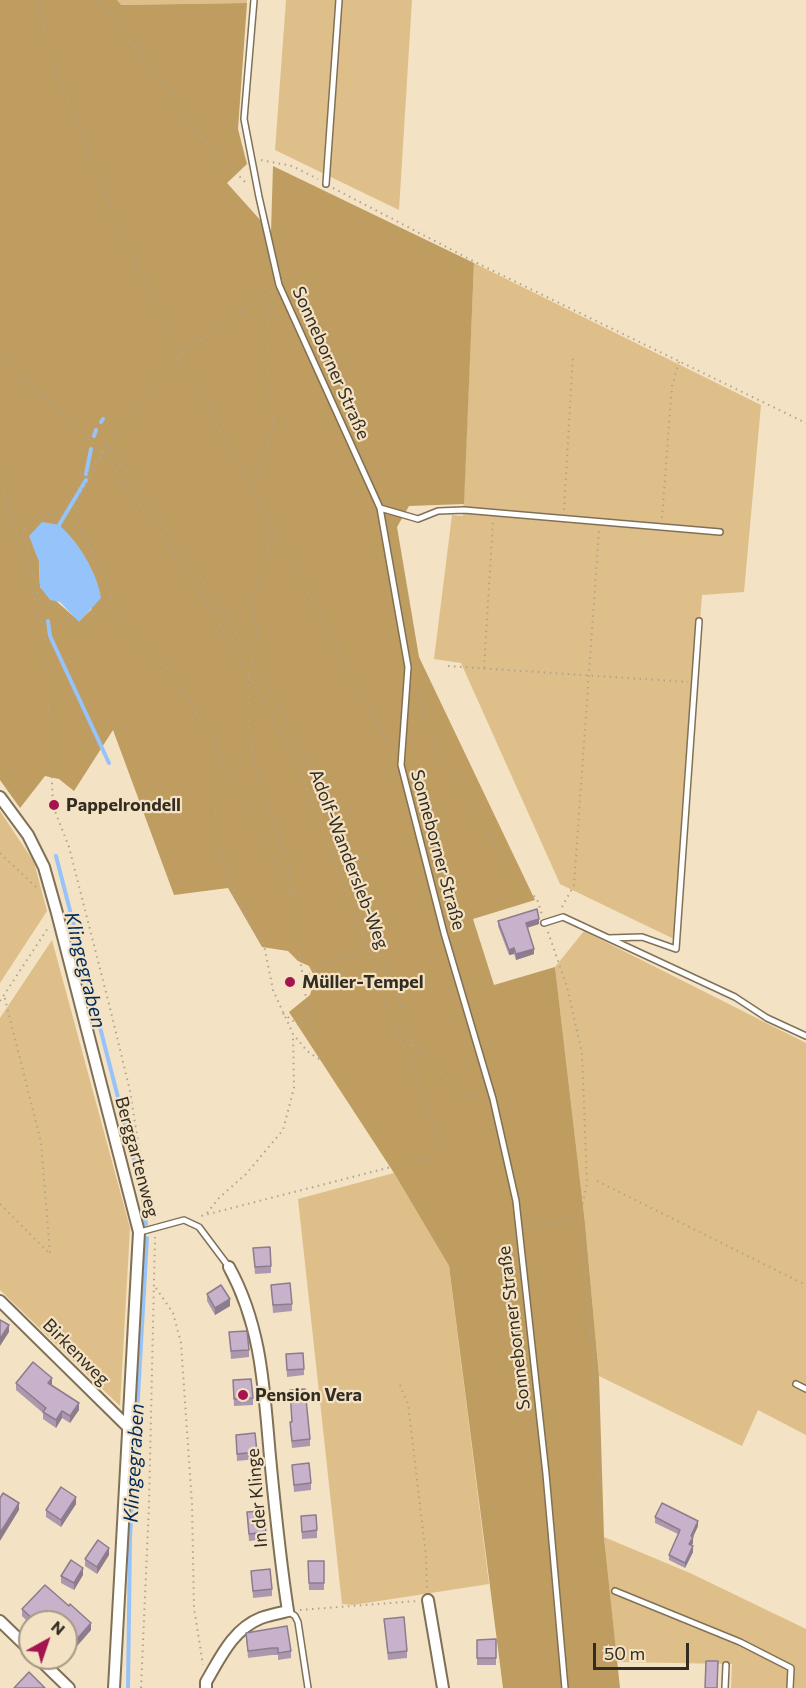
<!DOCTYPE html>
<html>
<head>
<meta charset="utf-8">
<style>
  body { margin:0 }
  #map { position:relative; width:806px; height:1688px; overflow:hidden; background:#f3e2c4; font-family:Commissioner,sans-serif }
  canvas { display:block }
  .north { position:absolute; left:18px; top:1610px; width:60px; height:60px; box-sizing:border-box; background:#f3e2c4; border:2px solid #a69983; border-radius:50%; rotate:40deg; font-size:16px; font-weight:700; line-height:24px; text-align:center; color:#332c21 }
  .north::after { content:''; display:block; margin:auto; width:21px; height:27px; background:#a61450; clip-path:polygon(50% 0,100% 100%,50% 72%,0 100%) }
  .scale { position:absolute; left:593px; top:1643px; width:96px; height:27px; box-sizing:border-box; border:3px solid #332c21; border-top:0; padding-left:8px; font-size:18px; line-height:21px; white-space:nowrap; color:#332c21; -webkit-text-stroke:4px #f3e2c4; paint-order:stroke }
</style>
</head>
<body>
<div id="map">
<canvas width="806" height="1688"></canvas>
<div class="north">N</div>
<div class="scale">50 m</div>
</div>
<script>
const c = document.querySelector('canvas').getContext('2d');
c.lineJoin = 'round';
function fillPath(path, color) { c.fillStyle = color; c.fill(path, 'evenodd'); }
function trace(path, color, width, dash) { c.strokeStyle = color; c.lineWidth = width; c.lineCap = dash ? 'butt' : 'round'; c.setLineDash(dash || []); c.stroke(path); }
function write(font, color, halo, rows, align = 'center') {
  c.font = font + ' Commissioner,sans-serif'; c.lineWidth = 4.5; c.setLineDash([]); c.textBaseline = 'middle'; c.strokeStyle = halo; c.fillStyle = color; for (const [text, x, y, turn = 0] of rows) {
    c.save(); c.translate(x, y); c.rotate((+turn || 0) * Math.PI / 180); c.textAlign = isNaN(turn) ? turn : align; if (halo) c.strokeText(text, 0, 0); c.fillText(text, 0, 0); c.restore();
  }
}
const green = new Path2D(`
  M117,0H247V3L120,5Z
  M286,0H412L399,210L275,150Z
  M474,263L761,405L744,592L702,595L676,940L560,884L461,663L434,659L452,515L463,516Z
  M0,811L34,862L47,911L0,983Z
  M584,931L806,1043V1435L758,1410L742,1446L599,1376L585,1223L555,967Z
  M52,940L130,1228L120,1406L0,1290V1018Z
  M394,1173L449,1266L489,1584L353,1605L342,1604L298,1199Z
  M604,1537L690,1573L806,1629V1688H731L732,1664L617,1662Z`);
const forest = new Path2D(`
  M0,0H117L121,5L247,3L238,129L247,164L227,183L271,232L273,166L474,263L464,504L409,506L397,527L419,657L535,900L473,919L494,985L555,967L585,1223L599,1376L604,1537L620,1688H503L449,1266L394,1173L289,1012L310,995L315,978L309,966L298,961L288,951L262,947L228,888L174,895L113,730L74,791L59,779L45,776L20,808L0,780ZM39,562L92,609L79,621L40,587Z`);
const water = new Path2D(`
  M42,522C48,523 56,523 61,527C79,542 98,575 101,598L79,622L60,602L50,600L40,587L39,562L29,536Z`);
const stream = new Path2D(`
  M101,422L103,419
  M94,436L96,430
  M86,474L91,449
  M59,529V525L86,480
  M48,621L50,636L109,763
  M56,856L142,1191L146,1224
  M128,1688L130,1538L147,1238`);
const path = new Path2D(`
  M37,0L51,58L112,212L179,355L392,749
  M96,0L149,64L206,143L247,184
  M261,160L292,166L318,179
  M333,188L477,263L806,423
  M0,357L103,453L149,517L215,616L249,676L299,768L438,1137L437,1150L430,1157L197,1217
  M106,446C134,476 155,511 178,544C227,615 273,690 308,768C349,858 382,953 414,1047
  M103,453L60,512L33,518L28,521L23,534L28,549L35,590L45,605H57L78,628L101,613L111,599L105,575L76,520L80,494L103,453L106,446L179,355L272,290
  M0,477L44,633L47,668L53,806L69,847L110,1008L130,1091L143,1174L154,1220
  M252,486L265,458L273,423L267,379V315L275,296
  M564,510L573,355
  M662,518L672,386L679,362
  M273,526L253,605L257,638L249,676V737L264,800L289,862L294,900
  M111,599L137,644L169,670L185,694L216,748L295,903L299,951L308,1012L300,1026L281,1012
  M448,666L688,682
  M484,668L493,521
  M416,689L439,753L513,875L537,899L542,915
  M216,749L215,826L227,875L241,905L264,945L273,990L293,1034L307,1051L325,1063
  M0,853L38,889
  M562,907L574,885L599,531
  M548,932L567,987L582,1053L587,1184L580,1217L595,1376L600,1517
  M304,978L322,963L368,952
  M0,1001L48,928
  M403,1037C426,1059 451,1090 484,1097
  M597,1181L806,1285
  M0,1204L50,1254L41,1142L4,995
  M207,1213L219,1198L246,1174L283,1130L294,1088L293,1034
  M526,1227L580,1217
  M156,1288L173,1313L181,1343L192,1504L194,1608L203,1665
  M400,1385L408,1404L426,1556L427,1590
  M300,1610L417,1601
  M141,1688L149,1505L155,1237`);
const lane = new Path2D(`
  M254,0L244,119L259,197L279,285L380,508L408,667L401,765L444,933L493,1099L516,1201L546,1474L565,1688
  M326,184L339,0
  M380,508L418,519L438,511L464,510L720,532
  M544,923L563,917L735,997L767,1018L806,1036
  M609,938L642,937L676,949L699,621
  M140,1232L184,1220L199,1227L229,1267
  M796,1384L806,1389
  M615,1591L740,1642L791,1668L790,1688
  M288,1611L295,1616L298,1622L308,1688
  M725,1688L726,1665`);
const street = new Path2D(`
  M0,797L28,835L44,867L57,913L139,1232L114,1688
  M0,1301L129,1428
  M428,1600L443,1688
  M0,1621L30,1650
  M38,1658L69,1688
  M206,1688V1682C220,1658 233,1629 261,1618C269,1615 279,1613 288,1611C280,1560 275,1509 270,1457C264,1390 262,1327 229,1267`);
const wall = new Path2D(`
  M498,921L539,924L527,928L534,954L516,960L514,954L509,955L498,926Z
  M253,1248L271,1266V1273L255,1274Z
  M271,1285L292,1304V1311L273,1313Z
  M207,1294L230,1306L215,1315L207,1301Z
  M229,1332L249,1350V1357L231,1359Z
  M286,1354L304,1369V1375L287,1377Z
  M233,1380L253,1398V1405L234,1406Z
  M16,1383L52,1385L51,1386L79,1410L70,1423L62,1418L56,1428L43,1419V1413L16,1390Z
  M290,1390L310,1439V1446L292,1448L290,1429V1422H292Z
  M236,1435L257,1452V1459L237,1461Z
  M292,1465L311,1483V1490L294,1492Z
  M76,1504L61,1527L46,1517V1510Z
  M247,1512L266,1532V1539L249,1541Z
  M301,1516L317,1530V1538L302,1539Z
  M655,1517L698,1526L693,1537V1543L692,1545L693,1552L685,1568L669,1560V1555L678,1534L655,1523Z
  M109,1555L97,1574L85,1566V1559Z
  M308,1561H324V1590H309Z
  M251,1571L272,1589V1596L253,1598Z
  M83,1575L74,1590L61,1583V1576Z
  M45,1585L91,1630L77,1646L66,1636V1622H50L48,1620L46,1622H30V1624L22,1616V1609Z
  M384,1619L407,1651V1658L388,1660Z
  M246,1633L291,1651V1658L278,1660V1655H272L248,1658Z
  M496,1639V1665H477V1640Z`);
const shadedWall = new Path2D(`
  M539,919V924L526,928V923Z
  M514,948V954L509,955V950Z
  M534,949V954L516,960V954Z
  M230,1299V1306L215,1315V1308Z
  M9,1325V1332L0,1346V1339Z
  M52,1378V1385L48,1390V1383Z
  M79,1403V1410L70,1423V1416Z
  M62,1411V1418L56,1428V1420Z
  M76,1497V1504L61,1527V1520Z
  M19,1503V1510L0,1541V1533Z
  M698,1521V1526L693,1537V1543L689,1550L691,1536Z
  M693,1546V1552L685,1568V1563Z
  M109,1548V1555L97,1574V1567Z
  M83,1568V1575L74,1590V1583Z
  M48,1613V1620L46,1622H40Z
  M91,1623V1630L77,1646V1639Z`);
const building = new Path2D(`
  M537,909L539,919L526,923L534,949L516,954L514,948L509,950L498,921Z
  M270,1247L271,1266L255,1267L253,1248Z
  M290,1283L292,1304L273,1305L271,1285Z
  M221,1285L230,1299L215,1308L207,1294Z
  M0,1320L9,1325L0,1339Z
  M247,1331L249,1350L231,1351L229,1332Z
  M303,1353L304,1369L287,1370L286,1354Z
  M33,1362L52,1378L48,1383L79,1403L70,1416L62,1411L56,1420L43,1412L46,1408L16,1383Z
  M251,1379L253,1398L234,1399L233,1380Z
  M305,1389L310,1439L292,1441L290,1422H292L290,1390Z
  M255,1433L257,1452L237,1454L236,1435Z
  M309,1463L311,1483L294,1485L292,1465Z
  M61,1487L76,1497L61,1520L46,1510Z
  M3,1493L19,1503L0,1533V1498Z
  M662,1503L698,1521L691,1536L693,1537L689,1544L693,1546L685,1563L669,1555L680,1530L655,1517Z
  M263,1511L266,1532L249,1534L247,1512Z
  M316,1515L317,1530L302,1532L301,1516Z
  M98,1540L109,1548L97,1567L85,1559Z
  M71,1560L83,1568L74,1583L61,1576Z
  M308,1561H324V1583H309Z
  M270,1569L272,1589L253,1591L251,1571Z
  M45,1585L69,1606L70,1604L91,1623L77,1639L66,1629V1622H58L48,1613L40,1622H36L22,1609Z
  M404,1617L407,1651L388,1653L384,1619Z
  M287,1626L291,1651L278,1653V1648H272L248,1651L246,1633Z
  M496,1639V1658H477V1640Z
  M706,1661H718L717,1688H705Z
  M29,1672L45,1688H14Z`);
const markers = [
  [54,805,6,"#a61450"],
  [290,982,6,"#a61450"],
  [243,1395,6,"#a61450"]
];
const streetNames = [
  ["Sonneborner Straße",331,363,66],
  ["Sonneborner Straße",438,850,75],
  ["Adolf-Wandersleb-Weg",349,859,69],
  ["Berggartenweg",137,1157,75],
  ["Sonneborner Straße",514,1328,-97],
  ["Birkenweg",76,1352,45],
  ["In der Klinge",257,1498,-95]
];
const poiNames = [
  ["Pappelrondell",66,805],
  ["Müller-Tempel",302,982],
  ["Pension Vera",255,1395]
];
const waterNames = [
  ["Klingegraben",85,970,76],
  ["Klingegraben",134,1463,-87]
];
fillPath(green, '#dfbf89');
fillPath(forest, '#bf9c5f');
fillPath(water, '#96c3f9');
trace(stream, '#96c3f9', 4);
trace(lane, '#807156', 8);
trace(street, '#807156', 14);
trace(path, '#b1a48c', 2, [1.5, 4.5]);
trace(lane, '#fff', 5);
trace(street, '#fff', 10);
fillPath(wall, '#ac98ae');
fillPath(shadedWall, '#8c7c8d');
fillPath(building, '#c8b1ca');
trace(building, '#8c7c8d', 1.5);
for (const [x, y, r, color] of markers) { const dot = new Path2D(); dot.arc(x, y, r, 0, 2 * Math.PI); c.fillStyle = color; c.fill(dot); trace(dot, '#f3e2c4', 2); }
write('18px', '#332c21', '#f3e2c4', streetNames);
write('bold 18px', '#332c21', '#f3e2c4', poiNames, 'left');
write('italic 20px', '#002c5b', '#f3e2c4', waterNames);
</script>
</body>
</html>
